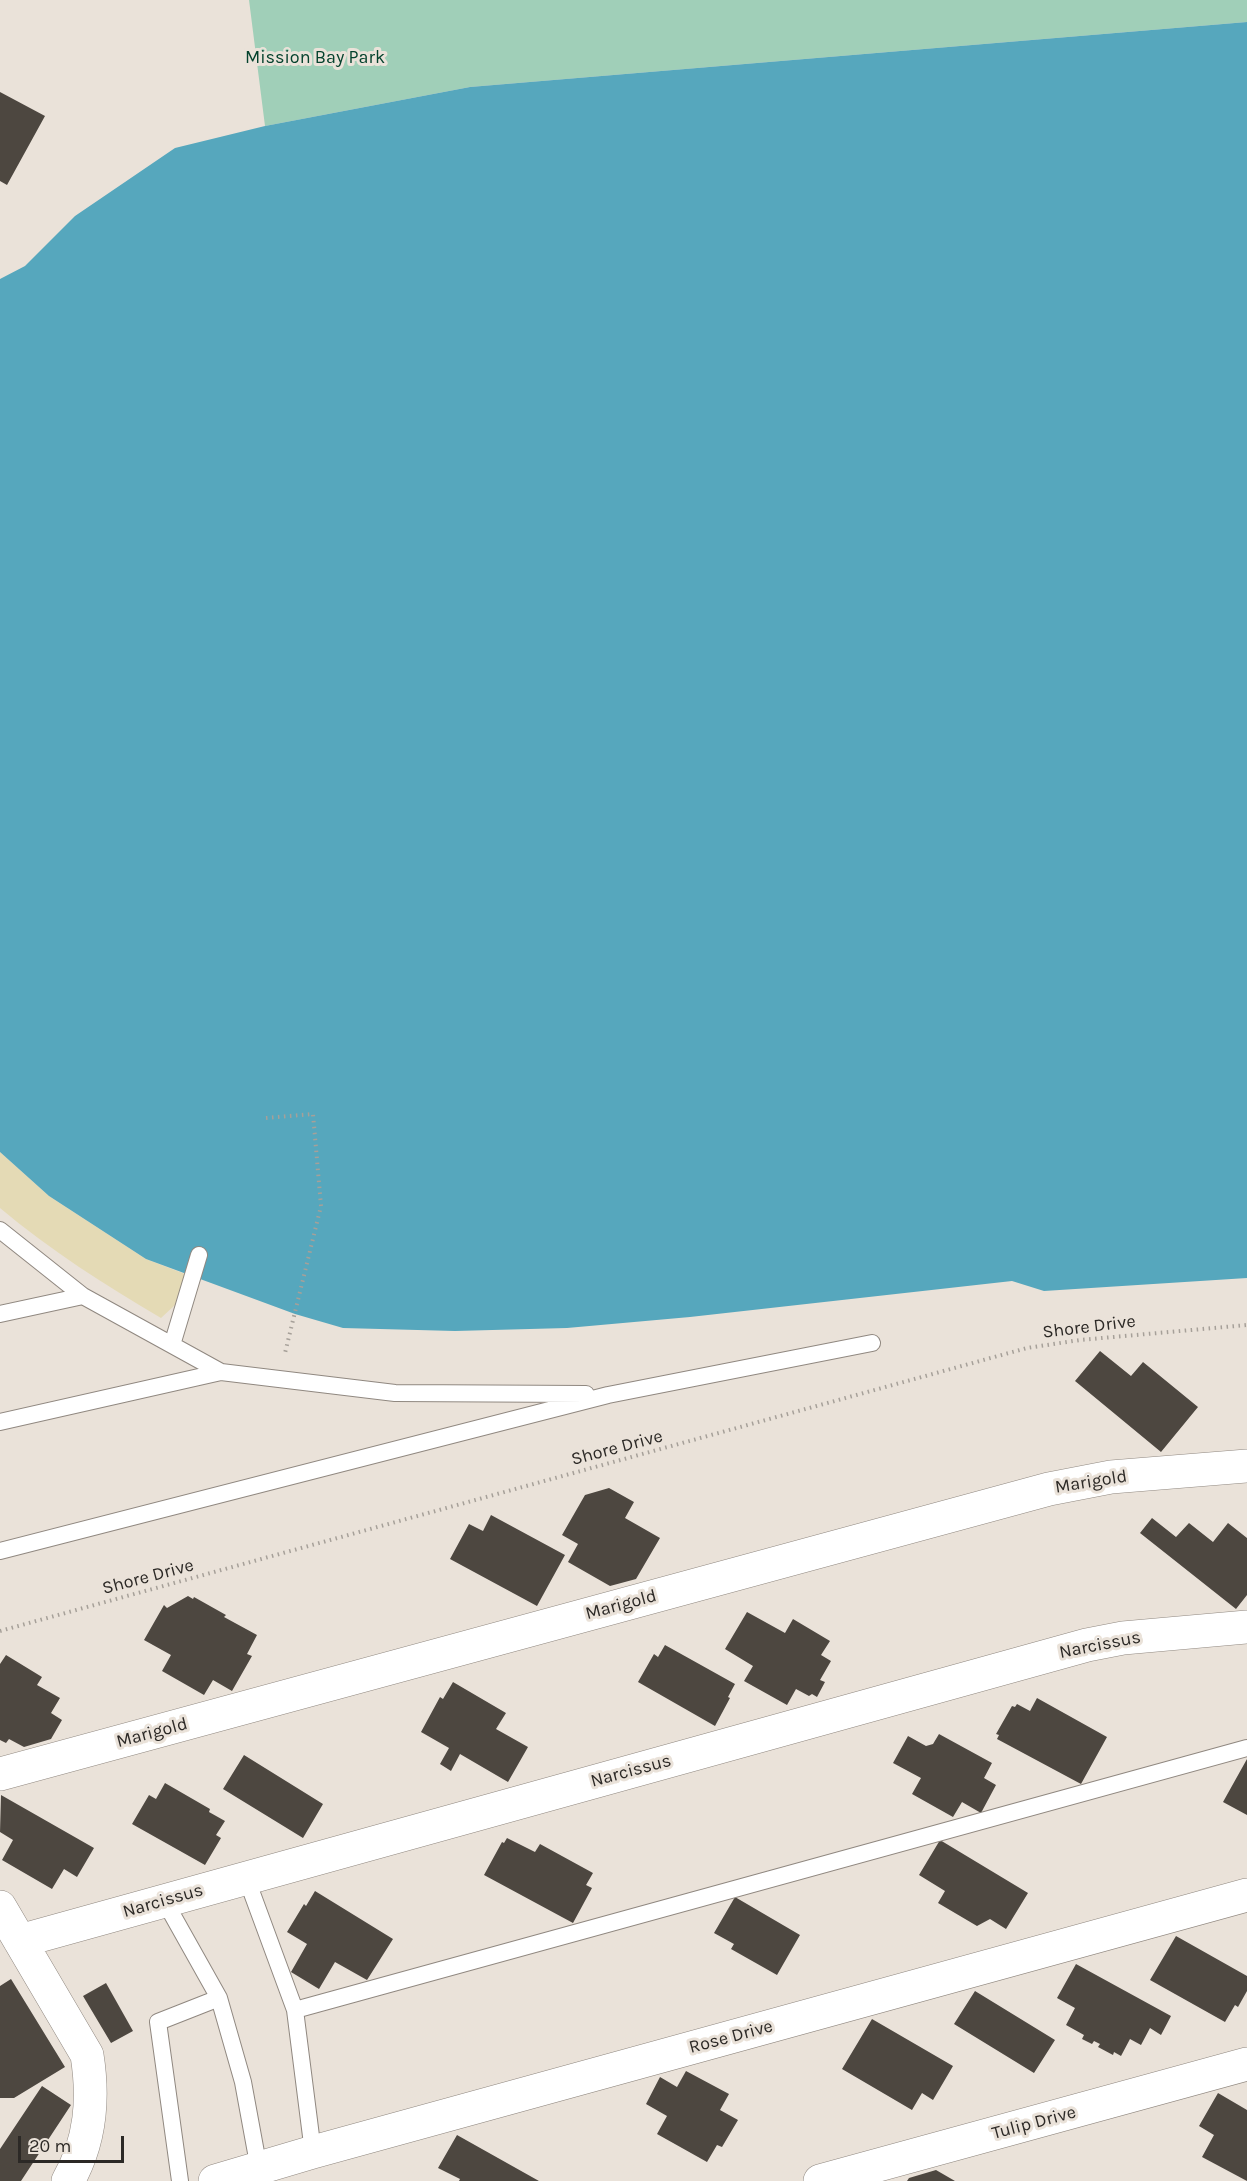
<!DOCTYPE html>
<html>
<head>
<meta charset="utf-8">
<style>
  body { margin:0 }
  #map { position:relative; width:1247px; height:2181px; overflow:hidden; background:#eae2d9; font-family:Karla,sans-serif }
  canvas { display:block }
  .scale { position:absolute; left:18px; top:2136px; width:106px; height:27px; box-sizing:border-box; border:3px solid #2c2926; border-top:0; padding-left:8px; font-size:18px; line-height:21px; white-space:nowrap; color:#2c2926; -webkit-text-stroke:4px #eae2d9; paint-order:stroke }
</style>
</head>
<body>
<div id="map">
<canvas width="1247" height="2181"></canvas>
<div class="scale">20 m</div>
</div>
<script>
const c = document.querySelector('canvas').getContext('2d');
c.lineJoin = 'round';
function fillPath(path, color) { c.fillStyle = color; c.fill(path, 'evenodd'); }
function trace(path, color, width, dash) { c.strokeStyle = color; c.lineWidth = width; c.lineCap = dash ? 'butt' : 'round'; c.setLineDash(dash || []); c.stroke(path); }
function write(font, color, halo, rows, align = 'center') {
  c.font = font + ' Karla,sans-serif'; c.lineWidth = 6; c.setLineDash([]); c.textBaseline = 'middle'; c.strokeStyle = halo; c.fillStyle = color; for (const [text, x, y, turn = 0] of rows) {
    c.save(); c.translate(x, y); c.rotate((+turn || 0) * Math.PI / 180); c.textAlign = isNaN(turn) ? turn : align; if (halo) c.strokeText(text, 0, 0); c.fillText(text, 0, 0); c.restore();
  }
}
const green = new Path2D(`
  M249,0H1247V22L470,87L265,126Z`);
const sand = new Path2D(`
  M0,1152L49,1196L146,1259L185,1274L175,1305L161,1318C105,1285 50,1250 0,1208Z`);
const water = new Path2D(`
  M1247,22V1278L1044,1291L1012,1281L690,1317L567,1328L455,1331L343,1328L295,1314L146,1259L49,1196L0,1152V279L25,266L75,216L175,148L265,126L470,87Z`);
const building = new Path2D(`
  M0,92L45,116L7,185L0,181Z
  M1100,1351L1131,1376L1143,1362L1198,1407L1161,1452L1075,1381Z
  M609,1488L634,1502L625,1518L660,1538L636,1579L610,1586L568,1562L578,1544L562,1535L585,1495Z
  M491,1515L565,1555L537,1606L450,1559L469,1524L483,1531Z
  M1152,1518L1176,1537L1189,1523L1213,1542L1228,1523L1247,1538V1595L1236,1609L1140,1533Z
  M188,1596L193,1599L194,1597L226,1615L224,1617L257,1635L247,1654L252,1656L232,1691L213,1680L204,1695L162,1671L171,1655L144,1640L164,1605L167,1608Z
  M747,1612L785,1633L793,1619L830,1641L821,1655L831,1661L820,1680L825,1682L817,1697L812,1694L809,1696L796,1689L787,1705L744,1681L753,1666L725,1649Z
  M665,1645L735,1684L728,1697L730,1698L715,1726L638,1682L654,1654L658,1657Z
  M6,1655L42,1677L37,1685L60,1698L51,1713L62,1720L51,1739L24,1747L9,1739L6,1743L0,1740V1664Z
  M453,1682L506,1713L496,1729L528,1747L508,1782L460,1754L451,1771L440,1764L449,1748L421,1732L440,1697L443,1699Z
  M1037,1698L1107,1737L1081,1784L997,1739L999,1735L996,1734L1012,1706L1015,1707L1017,1704L1030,1711Z
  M939,1734L992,1763L984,1778L996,1785L981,1813L962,1802L953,1817L912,1794L921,1778L893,1763L908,1736L926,1746L933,1744Z
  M244,1755L323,1804L303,1838L223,1789Z
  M1247,1759V1815L1223,1802Z
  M165,1783L210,1809L209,1812L225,1821L216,1835L221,1838L205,1865L132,1824L149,1795L156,1799Z
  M1,1795L94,1848L77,1877L64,1869L52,1889L2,1860L13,1840L0,1832Z
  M507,1838L535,1852L540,1844L593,1873L586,1885L592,1888L573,1923L484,1875L502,1842L504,1843Z
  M940,1840L1028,1893L1006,1929L990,1919L977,1926L938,1903L945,1891L919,1875Z
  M315,1891L393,1939L367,1980L335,1962L319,1989L291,1972L307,1944L287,1932L304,1904L306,1906Z
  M735,1897L800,1935L777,1975L731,1949L734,1944L714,1933Z
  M1176,1936L1247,1976V1991L1238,2007L1235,2005L1225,2022L1150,1980Z
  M1076,1964L1171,2016L1161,2035L1150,2028L1141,2045L1130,2039L1121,2056L1114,2052L1113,2055L1098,2047L1100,2044L1094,2041L1092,2044L1082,2039L1084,2035L1066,2025L1075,2008L1057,1998Z
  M11,1979L65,2067L14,2098H0V1986Z
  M106,1983L133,2031L111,2043L83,1996Z
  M975,1991L1055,2040L1034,2073L954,2024Z
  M872,2019L953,2066L933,2100L922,2093L912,2110L842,2069Z
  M686,2071L729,2094L720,2110L738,2120L722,2147L717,2145L707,2162L657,2134L667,2116L646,2104L660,2077L677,2087Z
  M42,2086L71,2105L21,2181H0V2149Z
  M1218,2093L1247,2110V2181L1202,2157L1214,2135L1199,2126Z
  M457,2135L539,2181H459L460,2179L438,2168Z
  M936,2170L955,2181H907L909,2178Z`);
const path = new Path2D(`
  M266,1118L313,1114L321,1206L285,1353
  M0,1631L1027,1348L1080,1340L1247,1325`);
const service = new Path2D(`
  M0,1230L83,1296L0,1314
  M83,1296L221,1372
  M172,1345L199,1255
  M0,1422L221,1372L395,1393L586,1394
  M0,1551L608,1395L872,1343
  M246,1877L295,2010L313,2152
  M164,1900L219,1998L243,2082L259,2169
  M295,2010L1247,1748
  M180,2181L158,2022L219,1998`);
const minor = new Path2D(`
  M0,1774L1049,1489L1111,1477L1247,1466
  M0,1907L87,2055C94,2099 91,2141 68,2181
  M20,1941L1087,1645L1123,1638L1247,1627
  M215,2181L313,2152L1247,1895
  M820,2181L1247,2064`);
const parkNames = [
  ["Mission Bay Park",315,58]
];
const streetNames = [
  ["Shore Drive",1089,1327,-7],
  ["Shore Drive",617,1448,-15],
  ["Marigold",1091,1482,-9],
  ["Shore Drive",148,1577,-15],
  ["Marigold",621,1605,-15],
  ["Narcissus",1100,1645,-11],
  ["Marigold",152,1733,-15],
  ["Narcissus",631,1771,-15],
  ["Narcissus",163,1901,-16],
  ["Rose Drive",731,2037,-15],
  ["Tulip Drive",1034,2123,-15]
];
fillPath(green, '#a0cfb8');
fillPath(sand, '#e4dab5');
fillPath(water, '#56a7bd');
fillPath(building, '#4d4740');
trace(service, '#908880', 18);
trace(minor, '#908880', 34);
trace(path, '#a6a099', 4, [1.5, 4.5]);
trace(service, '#fff', 16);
trace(minor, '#fff', 33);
write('18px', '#04422d', '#eae2d9', parkNames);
write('18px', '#2c2926', '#eae2d9', streetNames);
</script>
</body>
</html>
